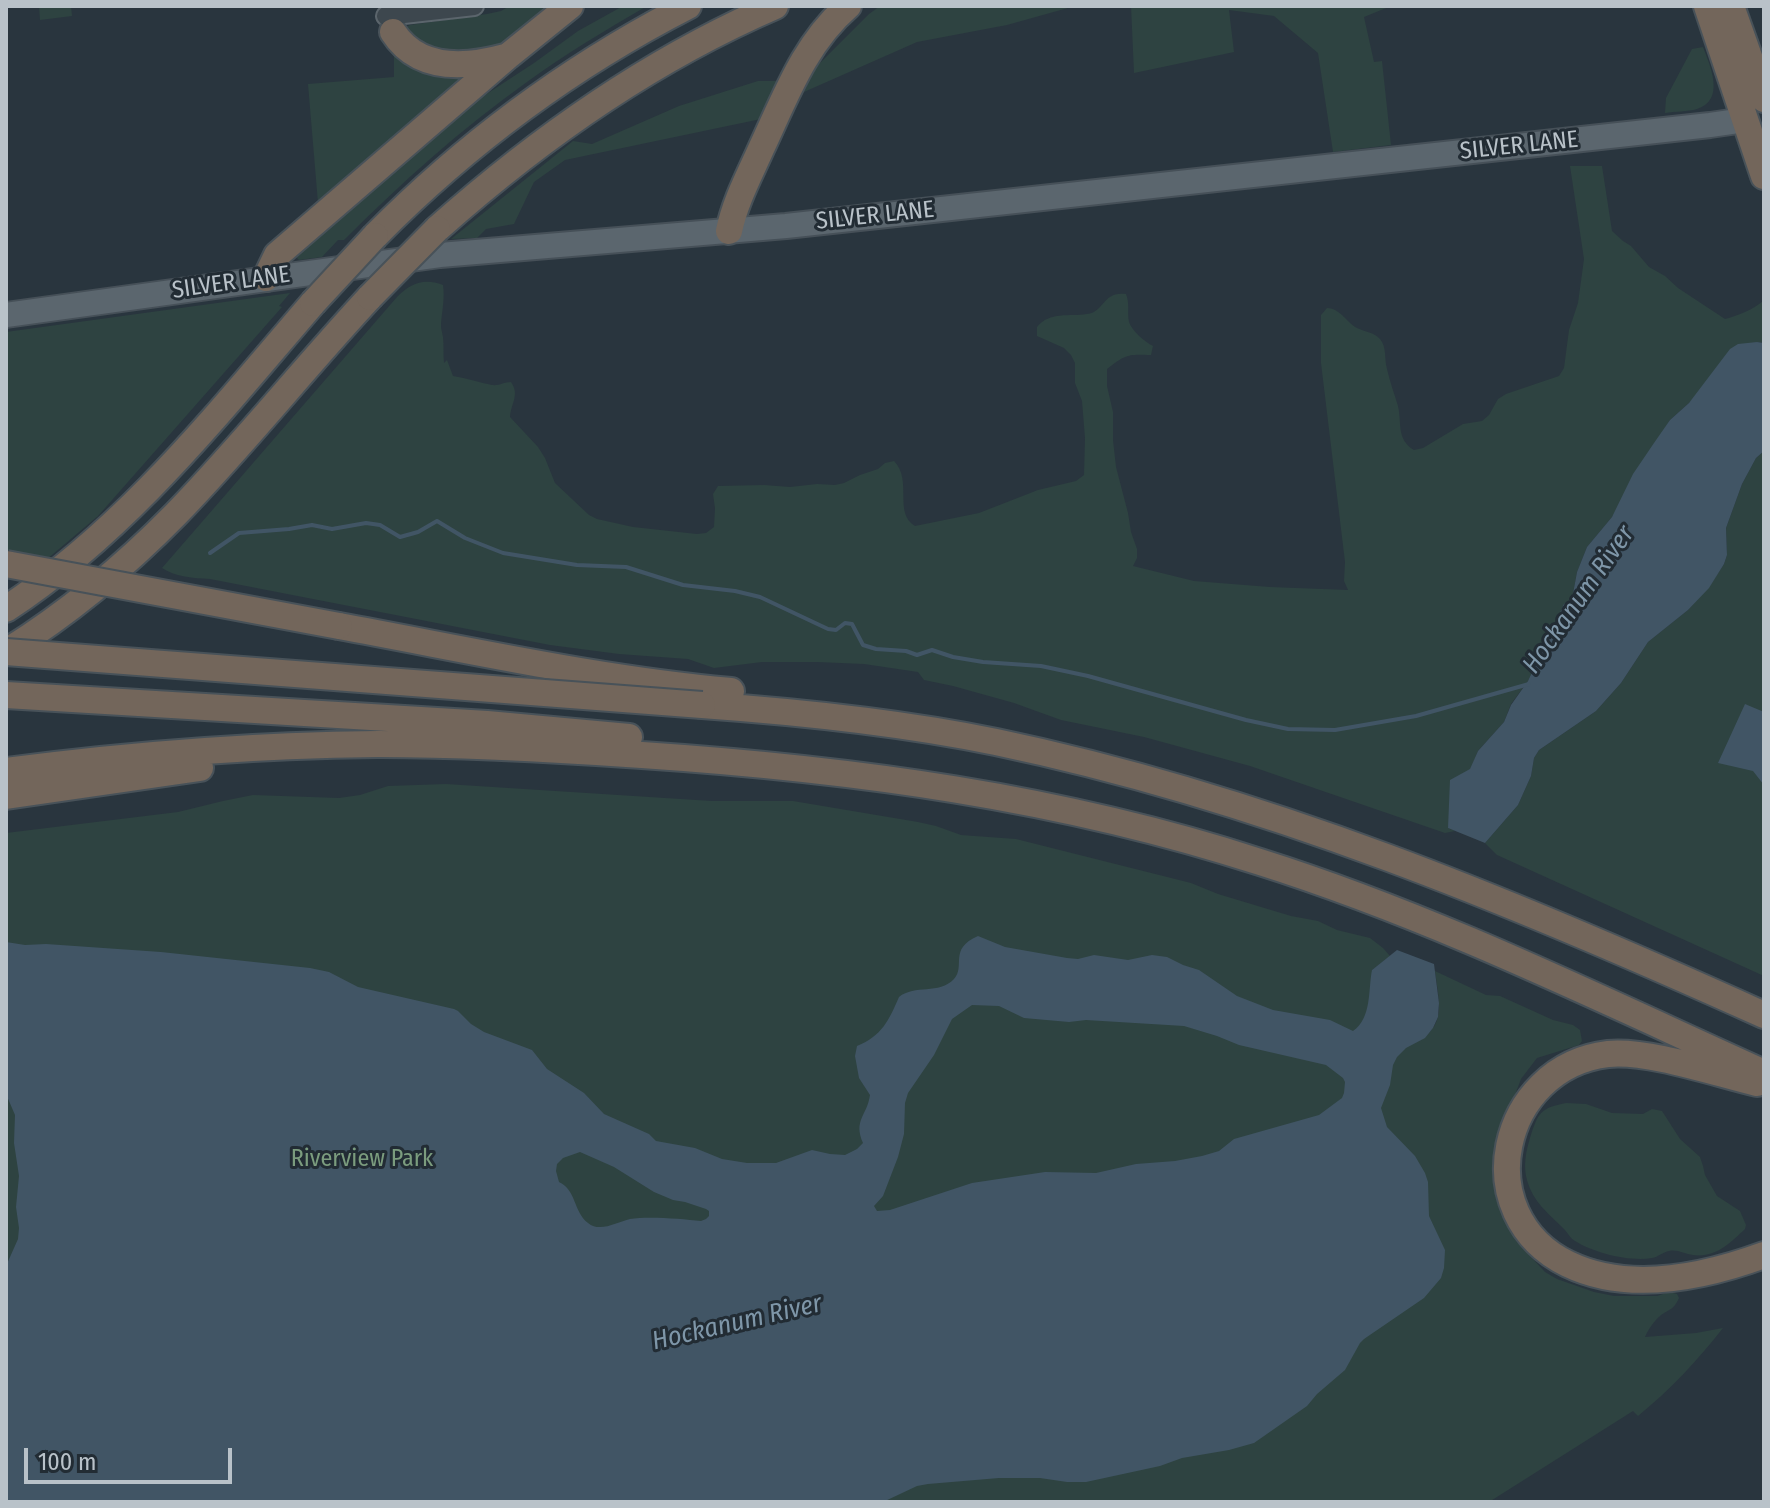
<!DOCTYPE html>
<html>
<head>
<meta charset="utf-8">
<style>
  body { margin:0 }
  #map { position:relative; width:1770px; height:1508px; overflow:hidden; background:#29353e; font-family:"Fira Sans Condensed",sans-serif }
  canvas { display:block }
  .frame { position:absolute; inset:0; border:8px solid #b9c2c9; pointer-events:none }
  .scale { position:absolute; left:24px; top:1448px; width:208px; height:36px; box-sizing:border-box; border:4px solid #b9c2c9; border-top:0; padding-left:10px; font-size:24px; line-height:28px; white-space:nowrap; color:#b9c2c9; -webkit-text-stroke:6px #222c34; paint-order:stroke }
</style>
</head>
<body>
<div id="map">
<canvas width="1770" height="1508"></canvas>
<div class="frame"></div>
<div class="scale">100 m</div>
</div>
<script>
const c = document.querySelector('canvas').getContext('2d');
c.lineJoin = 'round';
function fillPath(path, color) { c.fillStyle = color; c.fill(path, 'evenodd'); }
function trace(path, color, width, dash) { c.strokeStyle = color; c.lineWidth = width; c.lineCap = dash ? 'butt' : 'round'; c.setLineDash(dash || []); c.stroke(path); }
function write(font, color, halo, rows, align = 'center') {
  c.font = font + ' "Fira Sans Condensed",sans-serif'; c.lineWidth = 6; c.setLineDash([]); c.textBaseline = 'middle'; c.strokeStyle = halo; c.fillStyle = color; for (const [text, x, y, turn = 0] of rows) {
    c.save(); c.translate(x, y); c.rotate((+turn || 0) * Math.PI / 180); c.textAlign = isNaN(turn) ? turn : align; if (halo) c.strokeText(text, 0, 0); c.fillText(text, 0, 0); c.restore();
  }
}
const green = new Path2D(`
  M39,6H71L72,16L40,20Z
  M510,6H553L495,52H424L406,34V27L410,25L487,14L501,11Z
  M623,6H647C606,30 565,54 527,82C461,129 401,183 344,240H338L322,257L299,260L296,257L294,248L430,131L534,63L578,31Z
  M880,6H1075L1007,25L917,42L804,92L814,69L869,14Z
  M1131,6H1391L1364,17L1374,62L1382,61L1391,145L1333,152L1318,53L1274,16L1229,10L1234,52L1134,73Z
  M1703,47C1710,65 1726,100 1697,109C1688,112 1675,111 1665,113L1666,98L1692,49Z
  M394,50L465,74V77L318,203L308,84L394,77Z
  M758,81H777L761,119L565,160L534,182L514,224L486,229L477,238L451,239L573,141L592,144L679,106Z
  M1570,166H1602L1612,231L1623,241L1631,246L1649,267L1665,276L1678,288L1725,319C1737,316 1755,309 1764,300V343L1757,342L1670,420L1612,517L1587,547L1577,572L1572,599L1528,681L1511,704L1504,722L1478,751L1448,828L1455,831L1445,833L1250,766L1144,737L1061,720L1014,703L953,686L924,680L918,672L864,664L817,662H762L714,668L688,659L619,654L550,645L210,579C193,578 176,577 162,568L397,297C411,283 424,278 443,285C445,298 442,311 441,324C441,330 442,331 443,337C444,345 443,354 444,363L447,360L453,376C467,378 480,383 492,385C499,386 504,382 511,382C520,395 511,403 510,417L538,447L545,458L555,483L589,515L597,519L633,527L697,534L706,533L714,527L715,508L713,494L718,486L764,485L790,487L817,484L835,485L844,483L860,475L878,469L885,463L894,461C913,480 893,513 915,526L979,513L1038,490L1076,481L1084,475L1085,438L1082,401L1075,383V363L1071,355L1064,348L1037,336V327C1050,311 1069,317 1087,314C1105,312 1102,291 1126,294C1130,304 1127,312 1129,322C1132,331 1145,342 1153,346L1151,355C1128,354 1126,354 1107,369V386L1113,412V440L1116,467L1128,513L1131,532L1137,549V558L1133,566L1194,581L1270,587L1348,590L1344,581L1345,562L1321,363V315L1327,308C1341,309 1345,321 1357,328C1365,332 1374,332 1380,339C1387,347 1384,359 1387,369C1390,382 1394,393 1398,406C1402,423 1396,439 1414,450L1423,448L1463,424L1482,421L1489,415L1498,399L1506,394L1559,376L1564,368L1569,330L1578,303L1584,259Z
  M290,293L279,306L282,307L98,516L46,560L6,553V332Z
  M1764,451V976L1497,855L1485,843L1518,805L1531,776L1534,758L1539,750L1596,711L1621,683L1648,642L1688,610L1709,587L1724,564L1727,555L1726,528L1742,484L1756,458Z
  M446,784L712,801H793L918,822L936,826L961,835L1016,839L1191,883L1218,894L1291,916L1318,921L1337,930L1370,938L1383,948L1390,956L1372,970L1413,1043C1448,1028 1439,1002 1435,971L1486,995L1500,996L1553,1020L1573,1025L1580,1030L1582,1041L1579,1045L1537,1058L1521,1079L1507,1116L1502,1202L1506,1222L1517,1242L1545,1272L1557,1279L1594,1292L1614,1296H1657L1669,1292L1677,1294L1679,1298C1673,1311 1670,1308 1660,1316C1654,1321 1648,1330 1645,1337L1696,1333L1723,1328C1697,1361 1670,1390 1638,1416L1633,1411L1489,1502H6V833L178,812L223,801L253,795L339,798L360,795L388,786Z
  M1566,1103L1586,1104L1612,1113L1643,1114L1652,1109L1662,1111L1680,1139L1700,1157L1703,1166L1705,1175L1717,1196L1740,1211L1746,1225L1745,1229C1730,1243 1716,1258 1693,1255C1685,1254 1677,1249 1669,1251C1663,1252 1658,1257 1652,1258C1630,1262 1594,1253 1575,1241C1570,1238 1568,1233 1563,1228C1548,1213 1533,1202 1527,1180C1523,1166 1526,1151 1530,1138C1538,1113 1540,1108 1566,1103Z`);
const water = new Path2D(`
  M1757,342L1764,343V451L1756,458L1742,484L1726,528L1727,555L1724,564L1709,588L1688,610L1648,642L1621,683L1596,711L1539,750L1534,758L1531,776L1518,805L1485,843L1448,828L1450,780L1470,769L1478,751L1504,722L1511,705L1528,681L1564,604L1572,599L1577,572L1587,547L1612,517L1633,474L1654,443L1670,420L1689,403L1730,349L1738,344Z
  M1745,704L1764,712V785L1753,771L1718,763Z
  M978,936L1005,947L1067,958L1078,959L1094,955L1128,960L1152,955L1167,957L1183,965L1199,970L1237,996L1273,1010L1330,1020L1353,1031C1372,1018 1368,990 1372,970L1397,950L1434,964L1439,1003L1438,1017L1433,1028L1425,1038L1406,1048L1397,1057L1393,1065L1390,1085L1381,1108L1387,1127L1415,1156L1425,1173L1428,1182L1429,1216L1445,1250L1444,1268L1441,1278L1424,1298L1364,1339L1360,1343L1345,1370L1317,1394L1307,1406L1254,1443L1229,1450L1182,1458L1160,1466L1086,1482H1067L1040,1478H999L928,1484L917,1486L883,1502H6V1266L18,1239L19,1228L16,1207L19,1176L14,1143L15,1115L6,1094V942L25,945L46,944L161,952L310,968L329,972L358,987L454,1009L458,1011L471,1024L484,1032L532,1050L547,1069L584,1093L604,1114L649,1134L656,1141L695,1148L722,1159L747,1163H776L812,1150L830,1154L845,1155L857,1149L863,1143C853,1120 867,1116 870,1095L859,1078L855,1056L857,1046C882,1036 889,1020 899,997C915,984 939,995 954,979C966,966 948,949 978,936ZM972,1005L999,1006L1024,1018L1069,1022L1086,1020L1184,1026L1217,1036L1239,1045L1326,1065L1343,1078L1345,1082L1344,1093L1342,1098L1319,1115L1234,1139L1219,1151L1202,1156L1175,1161L1136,1164L1096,1173L1045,1172L972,1183L890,1210L877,1211L874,1206L883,1196L898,1157L904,1134L905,1103L908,1093L934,1055L952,1019ZM580,1152L614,1167L654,1192L673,1200L685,1202L706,1209L709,1211V1216L706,1219L701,1221C682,1219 649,1216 630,1219C617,1222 600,1233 588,1223C573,1211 577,1191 559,1182L556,1171L557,1164L563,1158Z`);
const stream = new Path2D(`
  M210,553L239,533L289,529L312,525L332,529L366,523L380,525L400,537L418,532L437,521L465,538L503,553L577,565L626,567L683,585L735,591L760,597L828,629L836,630L845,623L852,624L863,645L876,649L906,651L917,655L932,650L953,657L983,662L1041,666L1088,676L1246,720L1288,729L1335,730L1416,716L1529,684`);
const minor = new Path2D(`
  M386,16L474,6`);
const major = new Path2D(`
  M6,315L440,255L786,226L1710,125L1745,120`);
const highway = new Path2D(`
  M1707,6L1764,176
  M1731,6L1764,99
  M393,32C418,71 465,68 505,57
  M437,229C538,139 650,60 775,6
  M729,231C735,202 749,176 761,149C785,98 804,44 848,6
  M375,236C466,144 573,65 688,6
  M266,278L277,255L508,56L570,6
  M6,609C128,529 219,412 313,303
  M339,626C470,650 599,679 731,691
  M6,652C67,614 125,566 176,514C243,445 304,368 370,297
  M6,695L487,724L629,737
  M702,705C801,712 899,722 996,742C1264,798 1516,903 1764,1015
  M6,771C129,755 254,745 378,744C467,744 555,749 642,755C852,769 1060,797 1260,862C1434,917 1598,998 1764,1073
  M6,796L200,768
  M1757,1083C1715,1073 1649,1050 1608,1054C1499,1067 1467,1215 1568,1264C1628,1293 1704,1277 1764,1255`);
const highwayBridge = new Path2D(`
  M370,297L437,229
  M313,303L375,236
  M6,564L339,626
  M6,652L702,705`);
const streetNames = [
  ["SILVER LANE",1519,146,-6],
  ["SILVER LANE",875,216,-6],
  ["SILVER LANE",231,283,-8]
];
const parkNames = [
  ["Riverview Park",362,1159]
];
const waterNames = [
  ["Hockanum River",1579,600,-55],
  ["Hockanum River",737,1323,-13]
];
fillPath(green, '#2e4341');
fillPath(water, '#415565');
trace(stream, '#415565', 4);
trace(minor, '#5b656c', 22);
trace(major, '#465058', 28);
trace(highway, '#485259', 30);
trace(minor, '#3d474e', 18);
trace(major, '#5b666e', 24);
trace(highway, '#73665b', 26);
trace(highwayBridge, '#485259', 30, []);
trace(highwayBridge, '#73665b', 26);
write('24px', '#b9c2c9', '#222c34', streetNames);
write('24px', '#7b9c7e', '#222c34', parkNames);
write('italic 26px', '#7e96a8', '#222c34', waterNames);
</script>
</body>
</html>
